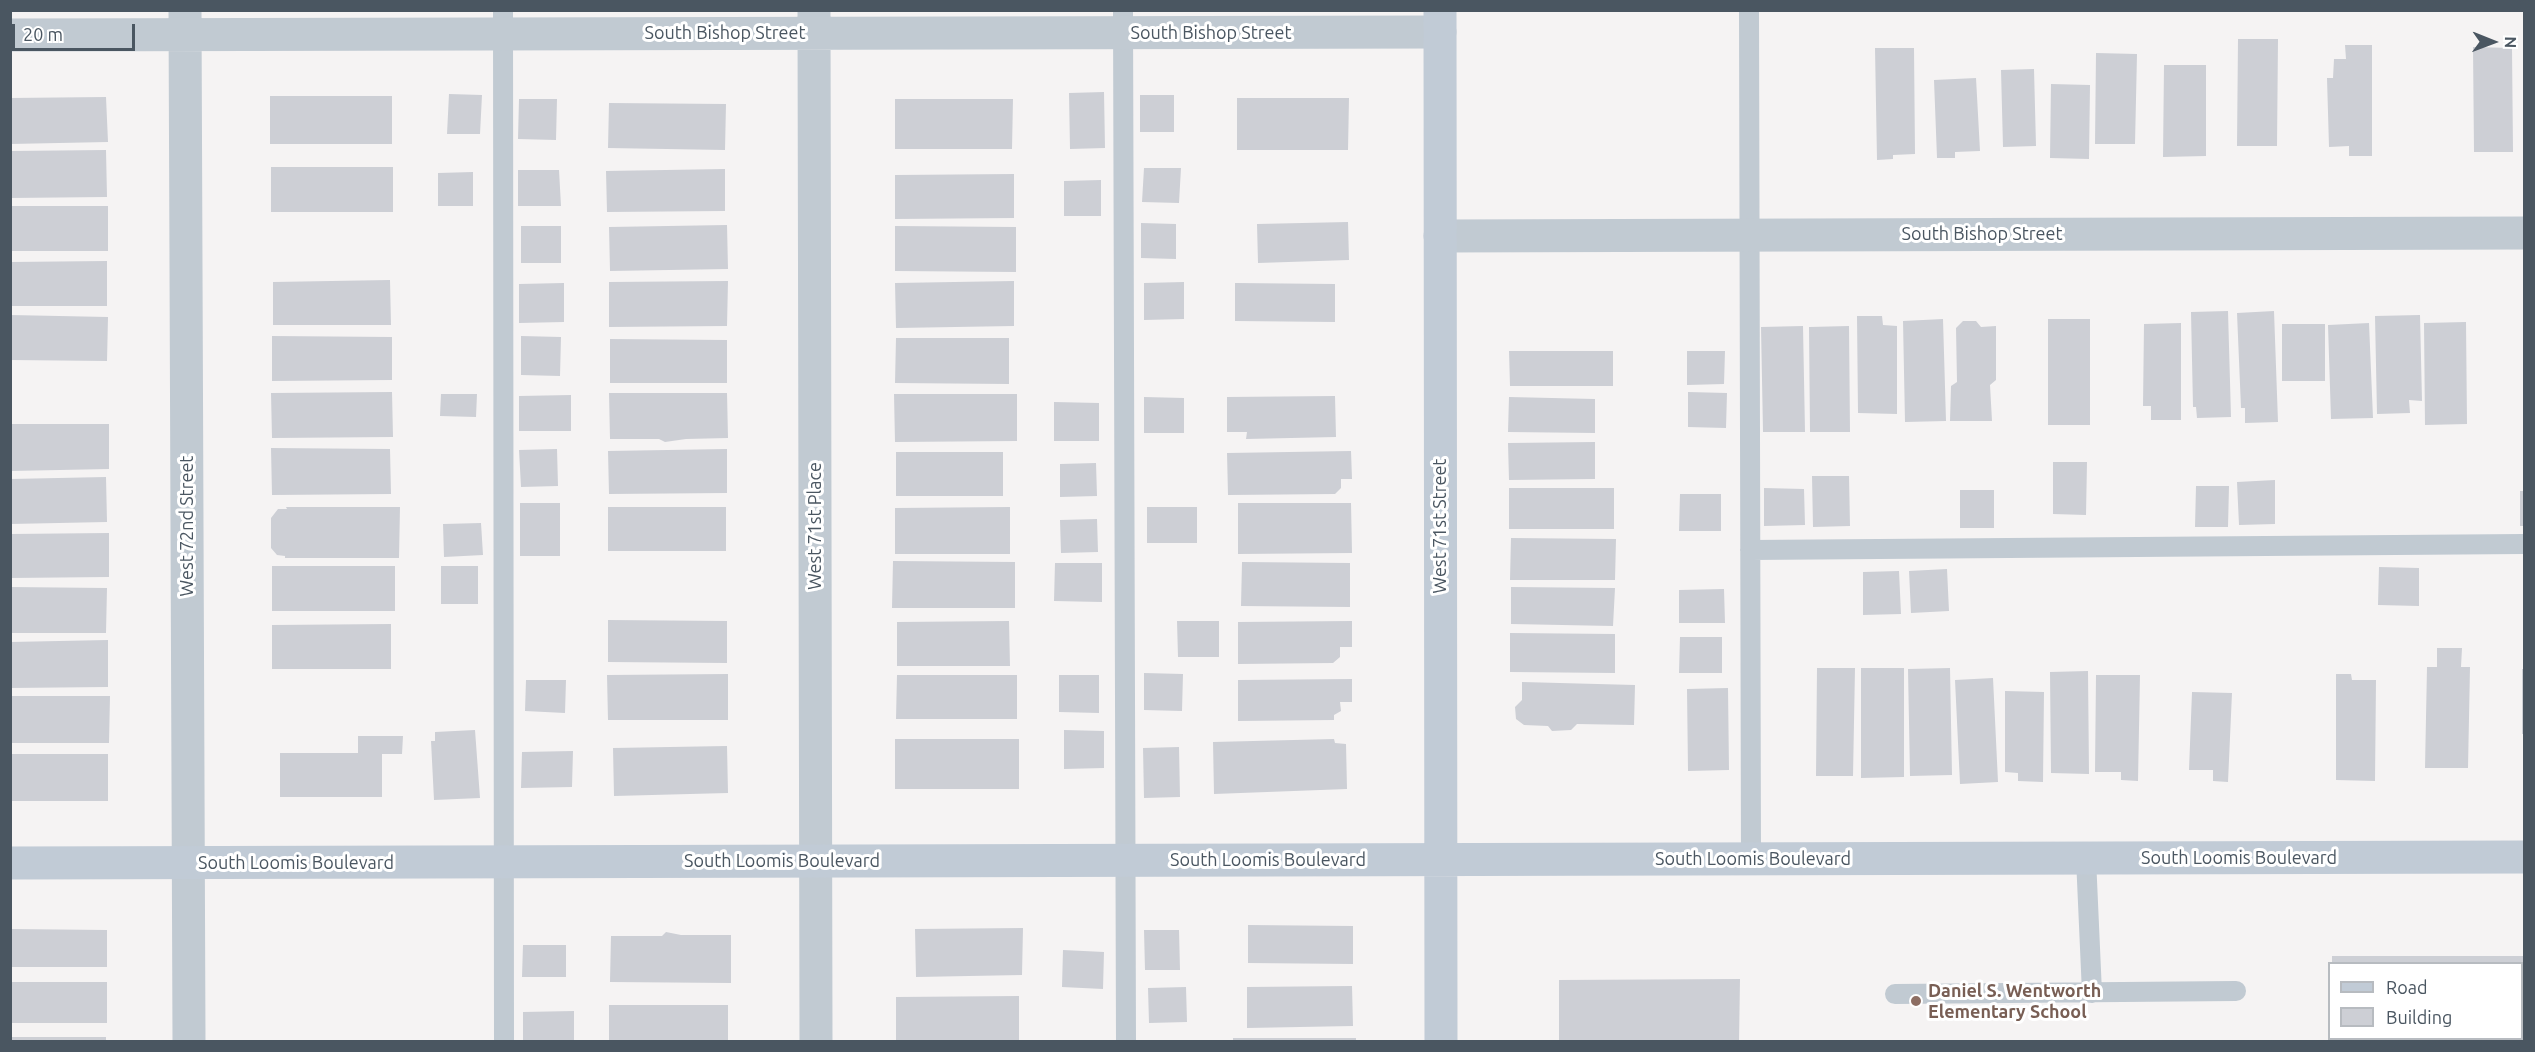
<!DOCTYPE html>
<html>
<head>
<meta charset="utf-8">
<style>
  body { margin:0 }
  #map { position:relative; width:2535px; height:1052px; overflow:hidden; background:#f5f3f3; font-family:Ubuntu,sans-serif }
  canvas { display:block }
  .frame { position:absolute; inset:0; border:12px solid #4a5661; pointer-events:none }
  .legend { position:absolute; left:2328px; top:962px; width:195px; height:78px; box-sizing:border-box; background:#fff; border:2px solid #b7bbc0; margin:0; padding:8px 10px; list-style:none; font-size:18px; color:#4a5661 }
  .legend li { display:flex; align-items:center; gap:12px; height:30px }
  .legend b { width:30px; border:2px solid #b7bbc0 }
  .north { position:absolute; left:2463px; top:12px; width:60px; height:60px; -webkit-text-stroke:4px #fff; paint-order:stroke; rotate:91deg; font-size:16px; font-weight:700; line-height:24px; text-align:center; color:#4a5661 }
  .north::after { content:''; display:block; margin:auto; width:21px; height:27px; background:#4a5661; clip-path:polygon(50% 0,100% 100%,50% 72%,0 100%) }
  .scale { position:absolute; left:12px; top:24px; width:123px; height:27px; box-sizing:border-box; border:3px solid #4a5661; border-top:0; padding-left:8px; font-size:18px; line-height:21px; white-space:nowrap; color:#4a5661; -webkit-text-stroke:4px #fff; paint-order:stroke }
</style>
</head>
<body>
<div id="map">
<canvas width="2535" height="1052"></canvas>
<div class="frame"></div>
<ul class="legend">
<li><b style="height:8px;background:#c1cbd6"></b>Road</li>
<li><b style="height:16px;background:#cdcfd5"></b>Building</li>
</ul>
<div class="north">N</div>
<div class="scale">20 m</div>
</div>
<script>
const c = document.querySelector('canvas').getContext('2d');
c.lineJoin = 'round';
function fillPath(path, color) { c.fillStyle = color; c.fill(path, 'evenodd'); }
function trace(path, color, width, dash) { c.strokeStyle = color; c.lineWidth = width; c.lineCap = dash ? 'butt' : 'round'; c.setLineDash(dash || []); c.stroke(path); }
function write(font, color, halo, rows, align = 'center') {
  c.font = font + ' Ubuntu,sans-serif'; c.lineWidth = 6; c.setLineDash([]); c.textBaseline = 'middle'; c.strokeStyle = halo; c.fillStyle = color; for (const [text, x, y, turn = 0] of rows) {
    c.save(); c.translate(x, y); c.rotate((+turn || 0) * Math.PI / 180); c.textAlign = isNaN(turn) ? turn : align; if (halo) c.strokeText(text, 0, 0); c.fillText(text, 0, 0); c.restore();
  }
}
const building = new Path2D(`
  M2238,39H2278L2277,146H2237Z
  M2345,45H2372V156H2349V146L2329,147L2327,78H2333L2334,59H2346Z
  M2473,47L2512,48L2513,152H2474Z
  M1875,48H1914L1915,154L1893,155V159L1877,160Z
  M2096,53L2137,54L2135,144H2095Z
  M2164,65H2206V156L2163,157Z
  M2034,69L2036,146L2003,147L2001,70Z
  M1976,78L1980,151L1955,152V158H1937L1934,80Z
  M2051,84L2090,85L2089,159L2050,158Z
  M1104,92L1105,148L1070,149L1069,93Z
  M449,94L482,95L480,134H447Z
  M1140,95H1174V132H1140Z
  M270,96H392V144H270Z
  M106,97L108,142L10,144V98Z
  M1237,98H1349L1348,150H1237Z
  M519,99H557L556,140L518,139Z
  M895,99H1013L1012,149H895Z
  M609,103L726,104L725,150L608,148Z
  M106,150L107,197L10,198V151Z
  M271,167H393V212H271Z
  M1144,168H1181L1179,203L1142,202Z
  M725,169V211L607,212L606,171Z
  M518,170H559L561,206H518Z
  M473,172V206H438V173Z
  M1014,174V218L895,219V175Z
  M1101,180V216H1064V181Z
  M10,206H108V251H10Z
  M1348,222L1349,260L1258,263L1257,224Z
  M1141,223L1176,224V259L1141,258Z
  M727,225L728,269L610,271L609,227Z
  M521,226H561V263H521Z
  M895,226L1016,227V272L895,271Z
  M107,261V306H10V262Z
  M390,280L391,325H273V282Z
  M728,281L727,326L609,327V282Z
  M1014,281V326L896,328L895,283Z
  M1184,282V319L1144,320V283Z
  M564,283V322L519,323V284Z
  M1235,283L1335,284V322L1235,321Z
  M2228,311L2231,417L2197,418L2196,407H2193L2191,312Z
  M2274,311L2278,422L2245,423V408H2241L2237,313Z
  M10,315L108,317L107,361L10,360Z
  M2420,315L2422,401L2409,400L2410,413L2377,414L2375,316Z
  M1857,316H1882L1883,325L1897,326V414L1858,413Z
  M1943,319L1946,421L1905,422L1903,321Z
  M2048,319H2090V425H2048Z
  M1963,321H1976L1981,327L1996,326V380L1990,385L1992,421H1950L1951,386L1957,382L1956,328Z
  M2466,322L2467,424L2425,425L2424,323Z
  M2181,323V420H2151V406H2143L2144,324Z
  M2369,323L2373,418L2331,419L2328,325Z
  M2282,324H2325V381H2282Z
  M1803,326L1805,432H1763L1761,327Z
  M1849,326L1850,432H1810L1809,327Z
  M272,336L392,337V380L272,381Z
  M521,336L561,337L560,376L521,375Z
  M896,338H1009V384L895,383Z
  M610,339L727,340V383H610Z
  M1509,351H1613V386H1510Z
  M1687,351H1725L1724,384L1687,385Z
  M392,392L393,437L272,438L271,393Z
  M1688,392L1727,393L1726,428L1688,427Z
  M609,393H727L728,438L686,439L665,442L659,439H610Z
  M441,394H477L476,417L440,416Z
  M894,394H1017V441L895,442Z
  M571,395V431H519V396Z
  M1335,396L1336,437L1246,439L1247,432H1227V397Z
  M1144,397L1184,398V433H1144Z
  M1509,397L1595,399V433L1508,432Z
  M1054,402L1099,403V441H1054Z
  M10,424H109V469L10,471Z
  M1595,442V479L1509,480L1508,443Z
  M271,448L390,449L391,494L272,495Z
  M557,449L558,486L521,487L519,450Z
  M727,449V493L609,494L608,451Z
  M1351,451L1352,479H1341V488L1335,494L1228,495L1227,453Z
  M896,452H1003V496H896Z
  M2053,462H2087L2086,515L2053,514Z
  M1096,463L1097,496L1060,497V464Z
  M1812,476H1849L1850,526L1813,527Z
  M106,477L107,522L10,524V479Z
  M2275,480V524L2239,525L2237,482Z
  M2196,486H2229L2228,527H2195Z
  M1509,488H1614V529H1509Z
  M1764,488L1804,489L1805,525L1764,526Z
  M1960,490H1994V528H1960Z
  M2520,491H2524V526H2520Z
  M1680,494H1721V531H1679Z
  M520,503H560V556H520Z
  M1238,503H1351L1352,553L1238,554Z
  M286,507H400L399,558H285V556L277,555L271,548V518L278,509H287Z
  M608,507H726V551H608Z
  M1010,507V554H895V508Z
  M1147,507H1197V543H1147Z
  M1097,519L1098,552L1061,553L1060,520Z
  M481,523L483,555L444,557L443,524Z
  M109,533V577L10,578V534Z
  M1511,538L1616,539L1615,580H1510Z
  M893,561L1015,562V608H892Z
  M1242,562L1350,563V607L1241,606Z
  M1055,563H1102V602L1054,601Z
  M272,566H395V611H272Z
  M441,566H478V604H441Z
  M2379,567L2419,568V606L2378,605Z
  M1947,569L1949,611L1911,613L1909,571Z
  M1899,571L1901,614L1863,615V572Z
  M10,587L107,588L106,633H10Z
  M1511,587L1615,588L1613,626L1511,624Z
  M1724,589L1725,623H1679V590Z
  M608,620L727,621V663L608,662Z
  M1009,621L1010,666H897V622Z
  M1177,621H1219V657H1178Z
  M1352,621V647H1340V657L1333,663L1238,664V622Z
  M391,624V669H272V625Z
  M1510,633L1615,634V673L1510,672Z
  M1680,637H1722V673H1679Z
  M108,640V687L10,688V642Z
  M2437,648H2462L2461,667H2470L2468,768H2425L2427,667H2437Z
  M1817,668H1855L1853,776H1816Z
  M1861,668H1904V777L1861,778Z
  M1950,668L1952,775L1910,776L1908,669Z
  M2522,669H2524V734H2522Z
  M2088,671L2089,774L2051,773L2050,672Z
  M1144,673L1183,674L1182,711L1144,710Z
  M728,674V720H608L607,675Z
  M2336,674H2351L2352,680H2376L2375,781L2336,780Z
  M897,675H1017V719H896Z
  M1059,675H1099V713L1059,712Z
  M2096,675H2140L2138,781L2121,780V772H2095Z
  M1993,678L1998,782L1960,784L1955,680Z
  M1352,679V702H1340L1341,711L1334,715V720L1238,721V680Z
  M526,680H566L565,713L525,711Z
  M1522,682L1635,685L1634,725L1577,724L1571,730L1552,731L1548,726L1524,725L1516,719L1515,707L1522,700Z
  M1728,688L1729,770L1688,771L1687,689Z
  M2005,691L2044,692L2043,782L2018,781V773L2005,772Z
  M2192,692L2232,693L2228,782L2213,781V770H2189Z
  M10,696H110L109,743H10Z
  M475,730L480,798L434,800L431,741H435V732Z
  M1064,730L1104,731V768L1064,769Z
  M358,736H403L402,754H382V797H280V753H358Z
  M895,739H1019V789H895Z
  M1334,739L1335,743L1346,744L1347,789L1214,794L1213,742Z
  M727,746L728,793L614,796L613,748Z
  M1179,747L1180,797L1144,798L1143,748Z
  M573,751L572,787L521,788L522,752Z
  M10,754H108V801H10Z
  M1248,925L1353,926V964L1248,963Z
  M1023,928L1022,975L916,977L915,929Z
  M10,929L107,930V967H10Z
  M1144,930H1179L1180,970H1145Z
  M666,932L681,935H731V983L610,982L611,936H662Z
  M523,945H566V977H522Z
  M1063,950L1104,952L1103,989L1062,987Z
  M2332,956H2524V1042H2332V1038H2522V964H2332Z
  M1740,979L1739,1042H1559V980Z
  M10,982H107V1023H10Z
  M1352,986L1353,1026L1247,1028V987Z
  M1186,987L1187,1022L1149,1023L1148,988Z
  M1019,996V1042H896V997Z
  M609,1005H728V1042H609Z
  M574,1011V1042H523V1012Z
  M10,1037H106V1042H10Z
  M1233,1038H1356V1042H1233Z`);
const lane = new Path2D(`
  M503,10L504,1042
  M1123,10L1126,1042
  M1749,10L1751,859
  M1750,550L2524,544
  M2086,858L2092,993
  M1895,994L2236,991`);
const street = new Path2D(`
  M185,10L189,1042
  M814,11L816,1042
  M10,35L1440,32
  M1440,236L2524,233`);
const secondary = new Path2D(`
  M1440,10L1441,1042
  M10,863L2524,857`);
const markers = [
  [1916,1001,6,"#8d6e63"]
];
const streetNames = [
  ["South Bishop Street",725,33],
  ["South Bishop Street",1211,33],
  ["South Bishop Street",1982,234],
  ["West 72nd Street",187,526,-90],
  ["West 71st Place",815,526,-90],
  ["West 71st Street",1440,526,-90],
  ["South Loomis Boulevard",2239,858],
  ["South Loomis Boulevard",1753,859],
  ["South Loomis Boulevard",1268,860],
  ["South Loomis Boulevard",782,861],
  ["South Loomis Boulevard",296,863]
];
const educationNames = [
  ["Daniel S. Wentworth",1928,991],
  ["Elementary School",1928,1012]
];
fillPath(building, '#cdcfd5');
trace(lane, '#c1cad2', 20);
trace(street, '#c1cad2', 33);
trace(secondary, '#c1cbd6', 33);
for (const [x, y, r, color] of markers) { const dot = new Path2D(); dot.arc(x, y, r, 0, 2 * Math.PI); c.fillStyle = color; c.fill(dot); trace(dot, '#fff', 2); }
write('18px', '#4a5661', '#fff', streetNames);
write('bold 18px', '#785e54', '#fff', educationNames, 'left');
</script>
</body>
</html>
